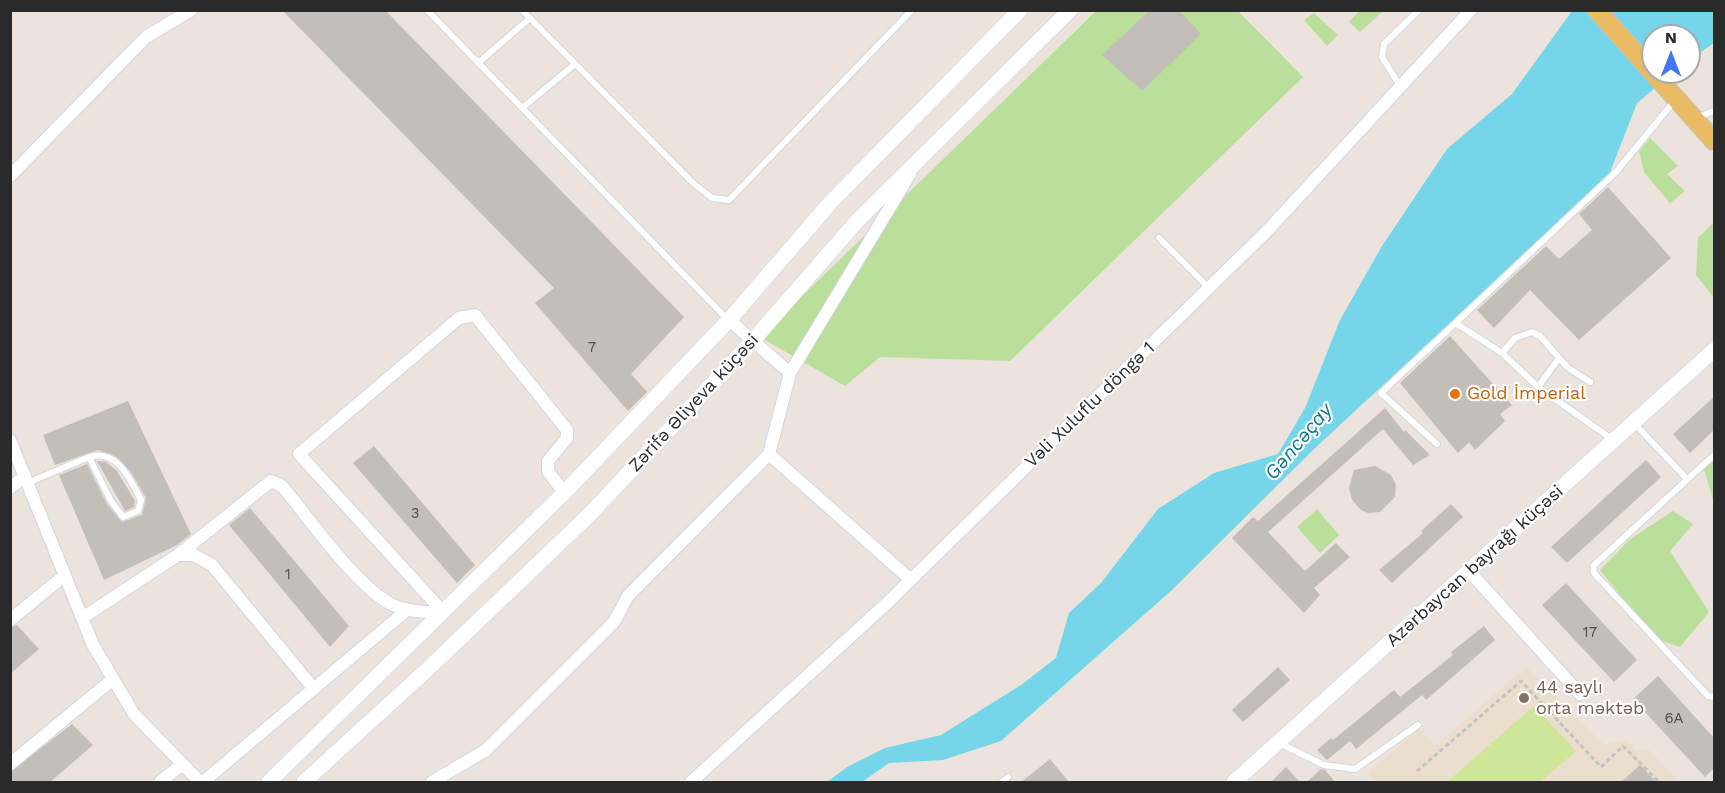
<!DOCTYPE html>
<html>
<head>
<meta charset="utf-8">
<style>
  body { margin:0 }
  #map { position:relative; width:1725px; height:793px; overflow:hidden; background:#ebe3dc; font-family:"Work Sans",sans-serif }
  canvas { display:block }
  .frame { position:absolute; inset:0; border:12px solid #2a2a2a; pointer-events:none }
  .north { position:absolute; left:1641px; top:24px; width:60px; height:60px; box-sizing:border-box; background:#fff; border:2px solid #aaa; border-radius:50%; rotate:0deg; font-size:16px; font-weight:700; line-height:24px; text-align:center; color:#2a2a2a }
  .north::after { content:''; display:block; margin:auto; width:21px; height:27px; background:#4377f1; clip-path:polygon(50% 0,100% 100%,50% 72%,0 100%) }
</style>
</head>
<body>
<div id="map">
<canvas width="1725" height="793"></canvas>
<div class="frame"></div>
<div class="north">N</div>
</div>
<script>
const c = document.querySelector('canvas').getContext('2d');
c.lineJoin = 'round';
function fillPath(path, color) { c.fillStyle = color; c.fill(path, 'evenodd'); }
function trace(path, color, width, dash) { c.strokeStyle = color; c.lineWidth = width; c.lineCap = dash ? 'butt' : 'round'; c.setLineDash(dash || []); c.stroke(path); }
function write(font, color, halo, rows, align = 'center') {
  c.font = font + ' "Work Sans",sans-serif'; c.lineWidth = 4.5; c.setLineDash([]); c.textBaseline = 'middle'; c.strokeStyle = halo; c.fillStyle = color; for (const [text, x, y, turn = 0] of rows) {
    c.save(); c.translate(x, y); c.rotate((+turn || 0) * Math.PI / 180); c.textAlign = isNaN(turn) ? turn : align; if (halo) c.strokeText(text, 0, 0); c.fillText(text, 0, 0); c.restore();
  }
}
const education = new Path2D(`
  M1526,667L1604,745L1626,740L1636,751L1648,749L1680,782H1377L1368,773L1419,729L1435,746Z`);
const green = new Path2D(`
  M1360,10H1383V11L1360,32L1349,22Z
  M1096,11H1238L1303,77L1010,361L880,357L845,386L760,337Z
  M1314,13L1338,35L1327,46L1304,20Z
  M1650,138L1678,166L1667,174L1685,191L1670,203L1644,172L1639,151Z
  M1714,222V298L1696,275L1698,238Z
  M1714,460V500H1713L1704,469Z
  M1317,509L1339,535L1320,553L1297,527Z
  M1673,511L1693,524L1670,551L1709,612L1680,647L1654,638L1600,570L1629,540Z`);
const pitch = new Path2D(`
  M1534,706L1576,751L1540,782H1447Z`);
const water = new Path2D(`
  M1572,11H1714V43L1689,60V36H1653V72H1674L1637,103L1609,175L1312,451L1172,590L1001,741L943,760L889,763L862,782H827L847,767L885,748L941,735L1021,685L1056,658L1069,613L1101,583L1158,509L1214,473L1278,454L1305,408L1340,320L1382,246L1447,149L1512,94Z`);
const building = new Path2D(`
  M282,10H385L684,317L631,374L647,392L628,411L535,303L554,288Z
  M1150,10H1179L1201,34L1142,91L1102,55Z
  M1608,187L1671,258L1579,340L1530,290L1494,328L1477,310L1546,246L1559,259L1592,230L1579,214Z
  M1450,336L1512,405L1500,414L1505,421L1475,450L1469,442L1458,453L1400,383Z
  M1714,397V430L1690,453L1673,434Z
  M128,401L191,534L177,545L104,580L59,475L87,464L107,504L122,522L142,515L146,498L131,472L117,457L98,450L55,465L43,435Z
  M1385,408L1404,432L1405,430L1430,455L1413,465L1383,429L1268,532L1305,571L1336,543L1350,557L1314,588L1320,595L1304,613L1232,538L1253,517L1258,521Z
  M374,446L475,565L457,583L353,463Z
  M1646,460L1661,477L1567,563L1551,547Z
  M97,461L106,462L117,471L135,501L134,507L125,511Z
  M1375,466L1391,475L1396,485L1395,497L1380,512L1368,513L1361,510L1352,500L1349,488L1354,470Z
  M1451,504L1463,517L1392,583L1379,570L1423,533L1421,531Z
  M250,508L349,626L330,647L229,525Z
  M1566,583L1637,660L1614,682L1542,605Z
  M17,625L39,649L10,674V628Z
  M1484,626L1495,640L1426,700L1422,695L1356,749L1350,741L1327,760L1317,750L1331,738L1333,740L1394,690L1400,697L1453,655L1451,652Z
  M1278,667L1290,680L1243,722L1232,710Z
  M1658,676L1714,738V768L1705,777L1633,699Z
  M72,724L93,745L49,783H10V772Z
  M1050,759L1070,783H1020Z
  M1640,765L1657,783H1620Z
  M1286,767L1301,783H1270Z
  M1321,769L1325,770L1336,783H1306Z`);
const path = new Path2D(`
  M1417,771L1521,681L1601,767L1623,746L1659,782`);
const service = new Path2D(`
  M427,10L728,320
  M522,10L692,182L712,198L729,200L912,10
  M478,63L530,18
  M1400,86L1382,57L1384,44L1419,10
  M522,108L575,64
  M1698,117L1714,111
  M1159,238L1209,288
  M1457,324L1502,353L1538,387L1613,440
  M1502,353L1515,338L1532,332L1540,336L1567,367L1590,382
  M1538,387L1559,358
  M1634,423L1687,479
  M1437,444L1381,393L1616,172L1675,100
  M1714,455L1593,566L1594,573L1708,696L1714,697
  M27,483L89,457C117,448 130,479 141,500L138,511L123,517L111,501L89,457
  M1279,743L1324,765L1355,769L1418,725
  M1002,782L1008,777`);
const minor = new Path2D(`
  M10,176L146,37L191,10
  M729,320L790,373L769,454L911,580
  M790,373L910,174
  M10,440L93,645L134,714L200,782
  M10,488L25,476
  M178,555L271,481L282,486C309,518 357,588 393,605C409,612 427,612 444,613
  M1469,571L1580,694
  M444,613L299,454L459,318L475,315L567,430V438L548,461V471L564,493
  M82,618L178,555H194L212,565L314,689
  M10,620L65,575
  M10,764L113,679
  M160,782L183,764
  M203,782L407,610
  M432,782L486,750L614,622L628,596L769,454
  M691,782L886,604L1268,230L1471,10`);
const tertiary = new Path2D(`
  M269,782L564,493L729,320L831,202L1020,10
  M304,782L431,666L589,515L748,346L858,220L1070,10
  M1234,782L1714,350`);
const primary = new Path2D(`
  M1597,10L1714,141`);
const markers = [
  [1455,394,6,"#e8710a"],
  [1524,698,6,"#8d6e63"]
];
const numberNames = [
  ["7",592,348],
  ["3",415,514],
  ["1",288,575],
  ["17",1590,633],
  ["6A",1674,719]
];
const foodNames = [
  ["Gold İmperial",1467,394]
];
const streetNames = [
  ["Zərifə Əliyeva küçəsi",694,403,-47],
  ["Vəli Xuluflu döngə 1",1090,405,-44],
  ["Azərbaycan bayrağı küçəsi",1475,566,-42]
];
const educationNames = [
  ["44 saylı",1536,688],
  ["orta məktəb",1536,709]
];
const waterNames = [
  ["Gəncəçay",1299,442,-50]
];
fillPath(education, '#ecdecc');
fillPath(green, '#badf9b');
fillPath(pitch, '#cde697');
fillPath(water, '#74d6e8');
fillPath(building, '#c4beb8');
trace(service, '#d1d6e2', 8);
trace(minor, '#d1d6e2', 14);
trace(tertiary, '#d1d6e2', 16);
trace(primary, '#c3c3c3', 20);
trace(path, '#c3c3c3', 3, [4.5, 3]);
trace(service, '#fff', 6);
trace(minor, '#fff', 12);
trace(tertiary, '#fff', 15);
trace(primary, '#e9bb63', 18);
for (const [x, y, r, color] of markers) { const dot = new Path2D(); dot.arc(x, y, r, 0, 2 * Math.PI); c.fillStyle = color; c.fill(dot); trace(dot, '#fff', 2); }
write('15px', '#504f4e', null, numberNames);
write('18px', '#c56008', '#fff', foodNames, 'left');
write('18px', '#2a2a2a', '#fff', streetNames);
write('18px', '#785e54', '#fff', educationNames, 'left');
write('italic 20px', '#147593', '#fff', waterNames);
</script>
</body>
</html>
